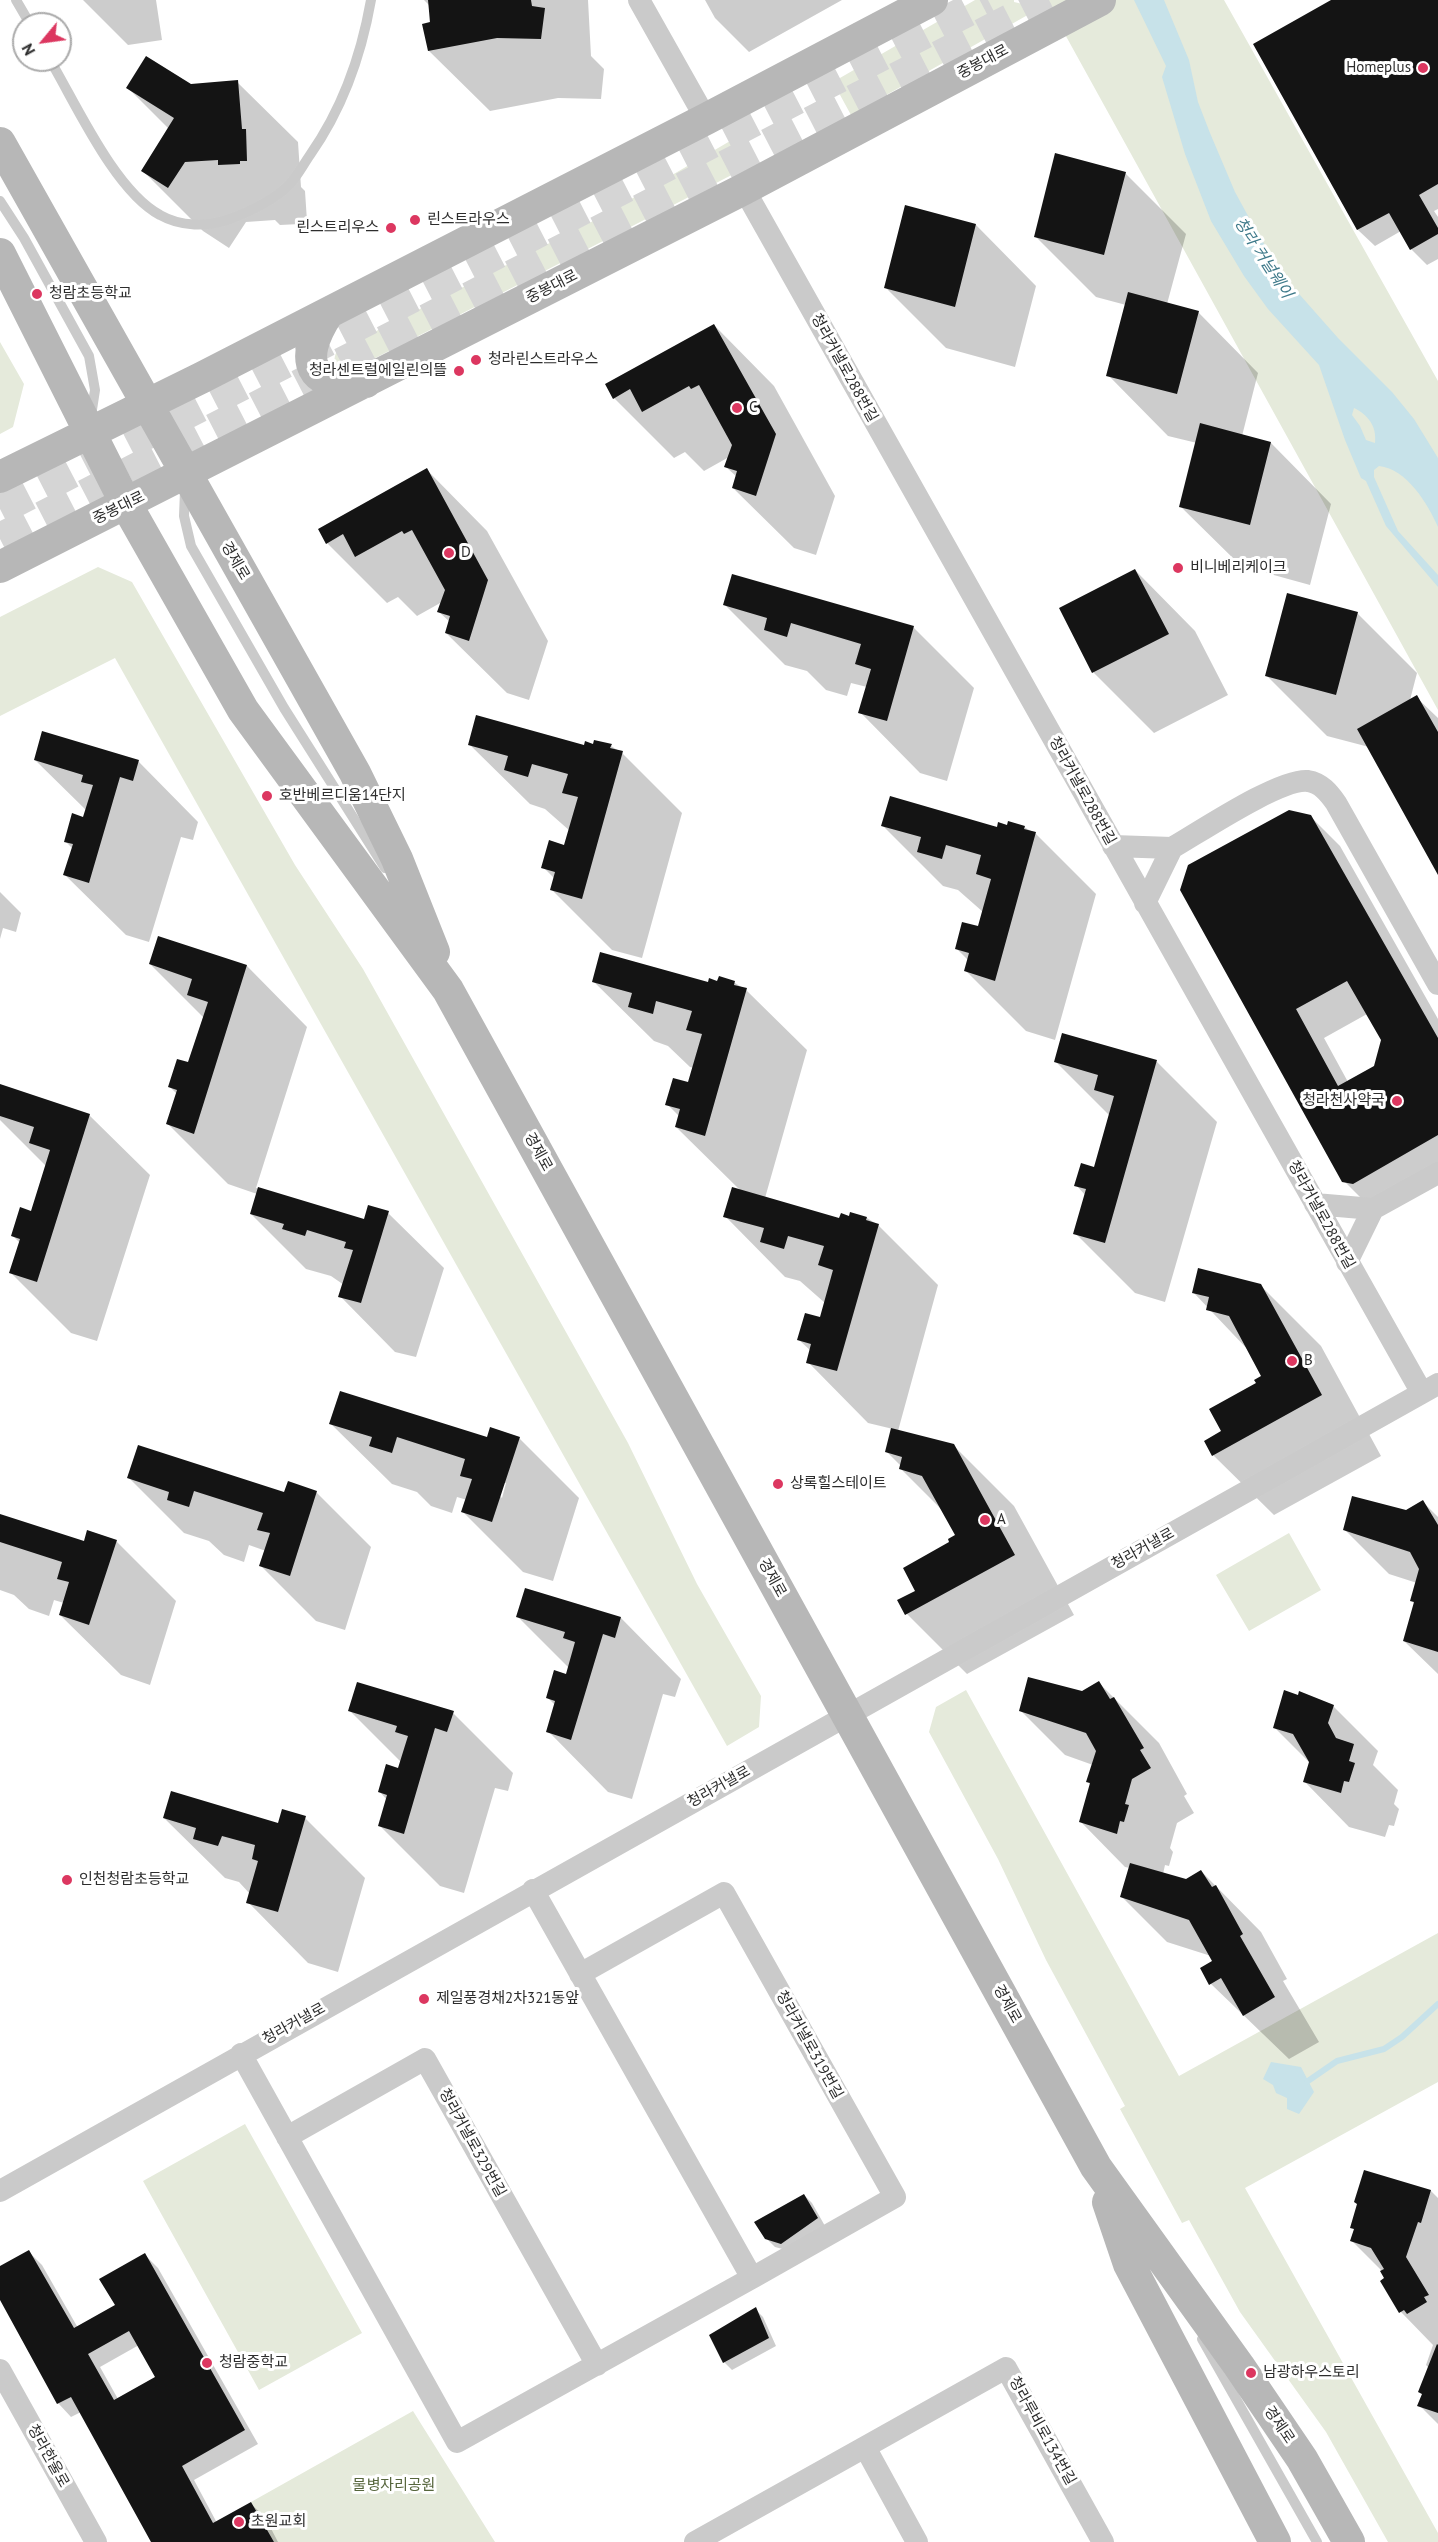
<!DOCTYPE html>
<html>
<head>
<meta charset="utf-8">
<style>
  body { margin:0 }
  #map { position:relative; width:1438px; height:2542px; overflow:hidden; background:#fff; font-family:"PT Sans",sans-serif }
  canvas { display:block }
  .north { position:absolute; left:12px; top:12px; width:60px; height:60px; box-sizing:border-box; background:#fff; border:2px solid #ababab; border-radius:50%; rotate:241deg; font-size:16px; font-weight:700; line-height:24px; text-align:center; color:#2d2d2d }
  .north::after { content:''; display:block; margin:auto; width:21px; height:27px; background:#dc3760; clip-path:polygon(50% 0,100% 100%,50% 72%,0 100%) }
</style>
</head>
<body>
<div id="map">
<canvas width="1438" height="2542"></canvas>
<div class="north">N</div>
</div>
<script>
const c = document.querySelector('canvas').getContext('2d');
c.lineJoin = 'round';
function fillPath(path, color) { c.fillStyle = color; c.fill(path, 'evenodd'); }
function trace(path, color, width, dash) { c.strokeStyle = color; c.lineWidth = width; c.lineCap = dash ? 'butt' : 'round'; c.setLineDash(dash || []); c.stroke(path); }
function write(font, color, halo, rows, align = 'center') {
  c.font = font + ' "PT Sans","Noto Sans KR",sans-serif'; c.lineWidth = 6; c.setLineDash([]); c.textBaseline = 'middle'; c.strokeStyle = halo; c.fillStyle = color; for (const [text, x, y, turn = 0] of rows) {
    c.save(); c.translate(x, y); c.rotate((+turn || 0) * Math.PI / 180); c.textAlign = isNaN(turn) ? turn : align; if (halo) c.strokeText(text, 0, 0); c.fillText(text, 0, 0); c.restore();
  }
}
const green = new Path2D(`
  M975,0H1014V2L1040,8L851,115L833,82Z
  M1046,0H1224L1438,381V710Z
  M742,134L757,162L350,371L339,370C334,363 333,359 337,351L597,219Z
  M0,342L24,384L13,427L0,434Z
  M98,567L132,582L295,865L363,969L628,1443L697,1584L761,1696L759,1727L727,1746L115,658L0,716V617Z
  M1289,1533L1321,1590L1249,1631L1216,1575Z
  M966,1690L1179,2076L1438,1933V2082L1245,2188L1438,2533V2542H1388L1326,2432L1240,2312L1189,2220L1182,2223L1120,2109L1125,2106L1046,1960L998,1859L929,1732L936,1707Z
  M245,2124L362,2333L259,2390L143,2181Z
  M413,2411L495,2542H274L251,2502Z`);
const water = new Path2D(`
  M1134,0H1164L1189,60L1198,102L1210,133L1235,192L1259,236L1292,286L1338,338L1392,392L1414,419L1438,458V527C1428,504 1407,469 1379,466L1374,470V477L1398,531L1438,575V587L1386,526L1366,481L1361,478L1345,440L1319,365L1268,309L1244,276L1211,221L1185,154L1162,77L1166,66ZM1354,408C1368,415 1377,426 1375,443L1366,440L1360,426L1352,415Z
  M1271,2062L1301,2067L1314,2092L1299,2114L1287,2109V2098L1276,2093L1273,2085L1263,2079Z`);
const shadow = new Path2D(`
  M83,0H156L162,40L128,45Z
  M424,0H588L591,56L604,69L601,99L558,98L490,111L429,51L430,6Z
  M705,0H842L749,52L715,18Z
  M1334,0H1438V209L1434,211L1438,217V259L1427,265L1411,249L1401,231L1375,246L1358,230L1255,45Z
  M237,82L298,142L301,187L305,191L307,221H300V224L280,225L275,220L246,222L229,248L203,231L142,170L169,129L128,88Z
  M1125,173L1186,234L1167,304L1198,312L1258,373L1242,436L1271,443L1331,504L1310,585L1241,566L1180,506L1197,443L1168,436L1108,375L1126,305L1096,297L1035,236Z
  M907,207L976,225L1036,286L1015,367L946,348L886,288Z
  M714,325L774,386L835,496L816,555L794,548L733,488L737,477L726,467L729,457L704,471L685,452L674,458L614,398Z
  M427,470L487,531L548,641L529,700L507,693L446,633L450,622L439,612L442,602L417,616L398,597L387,603L327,543Z
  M1135,570L1195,631L1228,695L1154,733L1094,673L1061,609Z
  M725,605L913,627L974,688L947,781L920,773L860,712L867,687L851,683L847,696L826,690L807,671L785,665Z
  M1357,613L1417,673L1410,700L1416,697L1438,718V872L1369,747L1327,736L1267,676Z
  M469,744L585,747L611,746L622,753L682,813L642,958L612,950L552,890L555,879L543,867L566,847L570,831L545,809L530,804Z
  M35,760L138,761L198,822L193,840L181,837L149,942L126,935L65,875L73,849L65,841L84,819L87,811Z
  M1311,817L1340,846L1438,1019V1180L1373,1210L1344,1181L1182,889ZM1367,1014L1382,1040L1375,1067L1348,1082L1324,1038Z
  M883,826L1024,827L1036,834L1096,894L1055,1040L1026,1031L966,971L969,961L956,948L979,928L983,912L958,890L943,886Z
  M0,892L21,913L16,932L3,928L0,939Z
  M159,938L247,966L307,1027L256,1188L365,1221L369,1207L388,1213L444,1268L416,1357L395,1352L340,1296L344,1285L331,1276L306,1269L251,1214L257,1194L228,1184L168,1124L177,1094L170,1087L189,1064L204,1018L150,964Z
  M593,981L735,983L746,990L807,1050L765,1198L840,1219L867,1218L878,1225L938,1285L898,1431L953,1445L1014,1506L1074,1615L967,1674L907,1614L899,1601L917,1591L957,1536L945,1513L901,1469V1466L887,1452L893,1429L868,1423L808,1362L811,1351L799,1340L821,1319L825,1303L800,1281L785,1277L725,1216L741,1191L676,1127L679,1116L667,1104L689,1084L694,1068L690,1067L668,1046L654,1041Z
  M1063,1035L1157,1062L1217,1122L1165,1302L1135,1293L1075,1233L1086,1196L1076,1185L1095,1169L1110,1116L1056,1062Z
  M0,1090L89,1115L150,1175L97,1341L71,1333L10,1272L20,1243L12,1235L32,1213L46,1166L0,1120Z
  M1260,1285L1321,1346L1381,1456L1274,1515L1213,1455L1223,1432L1263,1376L1251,1353L1193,1292Z
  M331,1424L488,1439L519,1438L579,1498L553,1581L523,1572L463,1512L467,1500L457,1497L452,1513L431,1506L417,1492L392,1484ZM503,1483H506L502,1498L499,1495Z
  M129,1478L285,1494L316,1492L371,1547L345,1630L316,1621L261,1566L266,1551L249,1545L244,1562L224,1555L209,1541L184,1533Z
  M1423,1502L1438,1517V1674L1404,1641L1415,1604L1412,1601L1417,1583L1389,1574L1344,1529L1406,1512Z
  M0,1516L85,1542L116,1541L176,1601L150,1685L121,1675L60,1615L64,1603L54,1600L49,1616L29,1609L14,1595L0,1590Z
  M518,1617L621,1618L681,1679L675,1697L663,1694L632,1799L608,1792L548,1731L556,1706L548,1698L567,1676L569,1668Z
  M1099,1683L1159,1743L1187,1794L1184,1796L1194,1813L1177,1823L1170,1848L1173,1852L1169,1866L1165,1865L1163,1874L1186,1880L1201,1871L1261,1932L1287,1979L1283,1981L1319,2042L1289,2059L1211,1984L1202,1968L1214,1961L1211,1956L1167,1942L1122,1897L1130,1868L1125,1867L1081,1822L1091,1785L1088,1782L1093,1765L1065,1755L1020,1710L1082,1693Z
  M1333,1706L1378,1751L1373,1765L1398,1790L1394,1804L1399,1809L1394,1826L1389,1825L1385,1837L1349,1827L1305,1782L1310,1763L1274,1727Z
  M350,1711L453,1713L513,1773L508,1791L495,1788L464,1893L440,1886L380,1826L387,1800L380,1792L399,1770L401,1762Z
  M164,1818L279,1825L305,1818L365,1878L338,1972L308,1963L248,1902L250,1894L239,1882L225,1878Z
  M1431,2191L1438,2198V2424L1419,2405L1423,2395L1420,2392L1429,2368L1426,2365L1433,2345L1401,2312L1382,2281L1387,2279L1383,2272L1352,2241L1355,2231L1352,2227Z
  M804,2195L812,2203L825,2226L790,2251L775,2247L766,2238Z
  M29,2252L42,2265L78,2328L117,2306L145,2255L158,2268L258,2444L194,2480L217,2523L251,2504L265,2517L278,2542H153L81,2412L71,2417L58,2403L0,2296V2267ZM139,2345L157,2378L118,2399L100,2367Z
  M755,2309L763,2317L776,2346L732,2370L724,2362Z`);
const stream = new Path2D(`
  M1308,2081L1337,2061L1384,2049L1402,2037L1438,2004`);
const building = new Path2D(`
  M428,0H531L532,6L545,8L541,39L497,38L428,51L422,24L430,22Z
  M1331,0H1438V184L1419,195L1438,228V234L1410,250L1389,213L1357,230L1253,44Z
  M146,56L191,84L238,80L242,129H246L247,161H240V164L218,165V160L185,162L168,188L141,171L174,118L126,88Z
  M1055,153L1126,172L1104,255L1034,237Z
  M905,205L976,224L955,307L884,288Z
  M1128,292L1199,311L1177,394L1106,376Z
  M714,324L776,434L756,496L732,488L737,471L724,467L732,445L699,385L691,389L689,386L642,412L630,389L613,399L605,384Z
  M1200,423L1271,442L1250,525L1179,507Z
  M427,468L488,580L469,641L445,633L450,616L437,612L445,590L412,530L404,534L402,531L355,557L343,534L326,544L318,529Z
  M1135,569L1169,634L1092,673L1059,608Z
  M732,574L914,626L887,721L858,713L871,669L855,664L861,644L791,623L787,637L764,630L767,618L723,605Z
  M1287,593L1358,612L1336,695L1265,676Z
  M1417,695L1438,732V875L1357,729Z
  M476,715L584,745L585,741L593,744L594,740L612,744L610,748L623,751L582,899L550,890L555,872L541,868L549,840L564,845L578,797L562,793L568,774L532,764L528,777L504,770L508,756L468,745Z
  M42,731L139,760L133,781L120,777L89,883L63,875L73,844L64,842L72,813L83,817L93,785L81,782L83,775L34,760Z
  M890,796L997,827L998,822L1007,825L1008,821L1025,826L1024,829L1036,832L995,981L964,971L969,953L955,949L962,922L978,926L991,879L976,874L981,855L946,845L942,859L917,852L921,837L881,826Z
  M1289,810L1311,815L1438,1038V1135L1353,1184L1342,1182L1180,890L1188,865ZM1347,981L1381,1040L1374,1066L1338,1086L1296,1009Z
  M158,936L247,965L194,1134L166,1124L177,1090L168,1087L177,1059L188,1062L208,1002L187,995L192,979L149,964Z
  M600,952L708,982L709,978L717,981L719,976L735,981L734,985L747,988L705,1136L675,1127L680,1109L665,1105L673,1078L688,1082L702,1034L686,1030L692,1011L656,1001L653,1014L628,1007L632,993L592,982Z
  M1062,1033L1157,1060L1105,1243L1073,1234L1086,1189L1074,1186L1081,1163L1094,1167L1114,1096L1094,1090L1098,1075L1054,1062Z
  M0,1084L90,1114L37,1282L9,1273L20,1239L11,1236L20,1207L31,1211L50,1150L29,1143L34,1127L0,1116Z
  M258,1187L364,1219L368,1205L389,1211L361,1303L338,1297L353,1250L344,1248L346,1242L307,1230L305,1236L282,1229L284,1224L250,1214Z
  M732,1187L839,1218L841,1213L849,1216L850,1212L867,1217L866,1220L879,1224L837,1371L806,1363L811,1344L797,1340L805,1313L820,1317L833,1270L818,1265L824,1246L788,1236L784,1249L760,1242L764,1228L723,1217Z
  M1198,1268L1261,1284L1322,1395L1212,1456L1204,1441L1221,1431L1209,1409L1256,1383L1254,1380L1261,1376L1229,1316L1206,1310L1209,1297L1192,1293Z
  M340,1391L487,1437L490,1427L520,1437L492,1522L461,1512L472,1479L460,1476L465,1459L397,1437L392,1453L369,1446L372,1437L329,1424Z
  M891,1428L954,1444L1015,1555L905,1615L897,1600L915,1591L903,1568L949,1542L948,1539L955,1535L922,1476L899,1469L902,1457L885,1452Z
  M138,1445L284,1492L288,1481L317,1491L290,1576L259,1566L270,1533L257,1530L263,1513L194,1491L189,1507L167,1500L169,1492L127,1478Z
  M1352,1496L1406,1510L1423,1500L1438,1525V1652L1403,1641L1414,1602L1410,1601L1419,1569L1410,1552L1343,1530Z
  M0,1514L84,1541L87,1530L117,1540L89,1625L59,1615L69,1582L57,1579L62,1562L0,1542Z
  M525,1588L621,1617L615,1638L603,1634L571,1740L546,1732L555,1701L546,1698L554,1670L566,1674L575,1642L563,1638L565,1632L516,1617Z
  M1028,1677L1082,1691L1099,1681L1110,1699L1114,1697L1144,1748L1140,1750L1151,1768L1132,1779L1125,1804L1129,1805L1124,1822L1120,1821L1117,1834L1079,1822L1090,1783L1086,1782L1096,1751L1086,1733L1019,1711Z
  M357,1682L454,1711L447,1732L435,1728L404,1834L378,1826L387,1795L378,1792L386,1764L398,1768L408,1736L395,1732L397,1726L348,1711Z
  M1284,1690L1298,1695L1299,1691L1334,1705L1328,1723L1336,1738L1354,1744L1349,1761L1355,1763L1349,1782L1344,1781L1341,1793L1303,1782L1309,1762L1293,1734L1273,1728Z
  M171,1791L278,1823L282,1809L306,1816L278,1912L246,1903L258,1861L252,1859L255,1845L222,1836L218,1846L193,1839L196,1828L163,1818Z
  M1130,1863L1186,1879L1201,1870L1212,1887L1216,1885L1243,1934L1240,1936L1275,1997L1243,2016L1221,1978L1209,1985L1200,1968L1212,1961L1189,1920L1120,1897Z
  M1364,2170L1431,2190L1421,2223L1418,2222L1406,2257L1429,2295L1424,2297L1427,2302L1407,2314L1404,2310L1399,2313L1380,2281L1384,2278L1380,2271L1384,2269L1371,2248L1350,2241L1354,2229L1350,2228L1357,2204L1354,2202Z
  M804,2194L818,2218L781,2244L765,2239L754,2222Z
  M29,2250L74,2328L115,2305L99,2279L145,2253L245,2430L182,2466L213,2523L251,2502L274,2542H151L71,2397L57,2404L0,2300V2266ZM129,2331L155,2377L114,2400L88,2354Z
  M756,2307L769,2338L723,2363L709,2335Z
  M1437,2344L1438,2345V2413L1417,2406L1422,2394L1418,2392Z`);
const secondaryTunnel = new Path2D(`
  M0,509L988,0
  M0,539L1049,0`);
const lane = new Path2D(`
  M16,0L30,24
  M50,60C76,104 115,191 160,215C181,227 207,227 230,219C251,211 273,201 289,185C297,177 303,165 310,155C343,108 361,57 371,0
  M0,201L24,238L89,356L95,390L91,416
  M185,491L184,516L191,546L284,708L385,868
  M1202,2339L1317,2542`);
const street = new Path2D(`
  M639,0L706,119
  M744,189L1422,1393
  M1113,846L1172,848L1145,903
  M1172,848C1200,832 1280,778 1308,781C1321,783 1329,793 1336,803L1438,984
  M1315,1204L1373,1209L1347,1262
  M1373,1209L1438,1173
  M580,1974L724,1893L895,2197L752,2278
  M241,2054L457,2442L752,2278L533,1890
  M287,2137L425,2059L597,2365
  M0,2191L1438,1384
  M0,2370L96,2542
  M865,2447L1006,2368L1103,2542
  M695,2542L865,2447L917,2542`);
const secondary = new Path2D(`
  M0,143L355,773L397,859L434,952
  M0,254L126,504L243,710L448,990L1096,2167L1239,2366L1302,2459L1349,2542
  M328,313C317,330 299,363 323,378C335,385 353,382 366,382
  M0,477L201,378L706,119L932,0
  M0,567L744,189L1100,0
  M1108,2202L1129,2264L1275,2542`);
const markers = [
  [1423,68,6,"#dc3760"],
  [415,220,6,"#dc3760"],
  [391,228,6,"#dc3760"],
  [37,294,6,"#dc3760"],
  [476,360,6,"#dc3760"],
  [459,371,6,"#dc3760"],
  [737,408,6,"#dc3760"],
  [449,553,6,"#dc3760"],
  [1178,568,6,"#dc3760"],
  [267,796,6,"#dc3760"],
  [1397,1101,6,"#dc3760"],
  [1292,1361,6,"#dc3760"],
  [778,1484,6,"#dc3760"],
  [985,1520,6,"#dc3760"],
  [67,1880,6,"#dc3760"],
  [424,1999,6,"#dc3760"],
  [207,2363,6,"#dc3760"],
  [1251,2373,6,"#dc3760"],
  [239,2522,6,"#dc3760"]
];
const streetNames = [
  ["중봉대로",983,62,-28],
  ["중봉대로",552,287,-27],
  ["청라커낼로288번길",844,368,61],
  ["중봉대로",119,508,-26],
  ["경제로",235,561,60],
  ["청라커낼로288번길",1082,791,61],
  ["경제로",538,1152,61],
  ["청라커낼로288번길",1321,1215,61],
  ["청라커낼로",1143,1549,-29],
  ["경제로",772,1578,61],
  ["청라커낼로",719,1787,-29],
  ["경제로",1007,2004,61],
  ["청라커낼로",294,2024,-29],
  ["청라커낼로319번길",809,2045,61],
  ["청라커낼로329번길",472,2143,61],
  ["경제로",1279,2425,56],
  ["청라루비로134번길",1042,2431,61],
  ["청라한울로",48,2456,61]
];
const poiNames = [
  ["Homeplus",1411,68,"right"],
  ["린스트라우스",427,220],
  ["린스트리우스",379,228,"right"],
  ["청람초등학교",49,294],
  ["청라린스트라우스",488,360],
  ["청라센트럴에일린의뜰",447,371,"right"],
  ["C",749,408],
  ["D",461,553],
  ["비니베리케이크",1190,568],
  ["호반베르디움14단지",279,796],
  ["청라천사약국",1385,1101,"right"],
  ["B",1304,1361],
  ["상록힐스테이트",790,1484],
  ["A",997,1520],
  ["인천청람초등학교",79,1880],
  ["제일풍경채2차321동앞",436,1999],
  ["청람중학교",219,2363],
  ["남광하우스토리",1263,2373],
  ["초원교회",251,2522]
];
const parkNames = [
  ["물병자리공원",394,2486]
];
const waterNames = [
  ["청라 커널웨이",1263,258,57]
];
fillPath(green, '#e5eadb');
fillPath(water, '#c7e2e9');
fillPath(shadow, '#0003');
trace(stream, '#c7e2e9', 6);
fillPath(building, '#141414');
trace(secondaryTunnel, '#d5d5d5', 32, [32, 16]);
trace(lane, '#cacaca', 10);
trace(street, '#cacaca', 22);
trace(secondary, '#b7b7b7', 32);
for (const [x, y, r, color] of markers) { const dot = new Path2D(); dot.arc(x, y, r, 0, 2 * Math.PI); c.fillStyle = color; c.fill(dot); trace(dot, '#fff', 2); }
write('15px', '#2d2d2d', '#fff', streetNames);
write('15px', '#2d2d2d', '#fff', poiNames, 'left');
write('15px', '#57663d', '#fff', parkNames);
write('italic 16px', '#3f7a8a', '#fff', waterNames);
</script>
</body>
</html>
